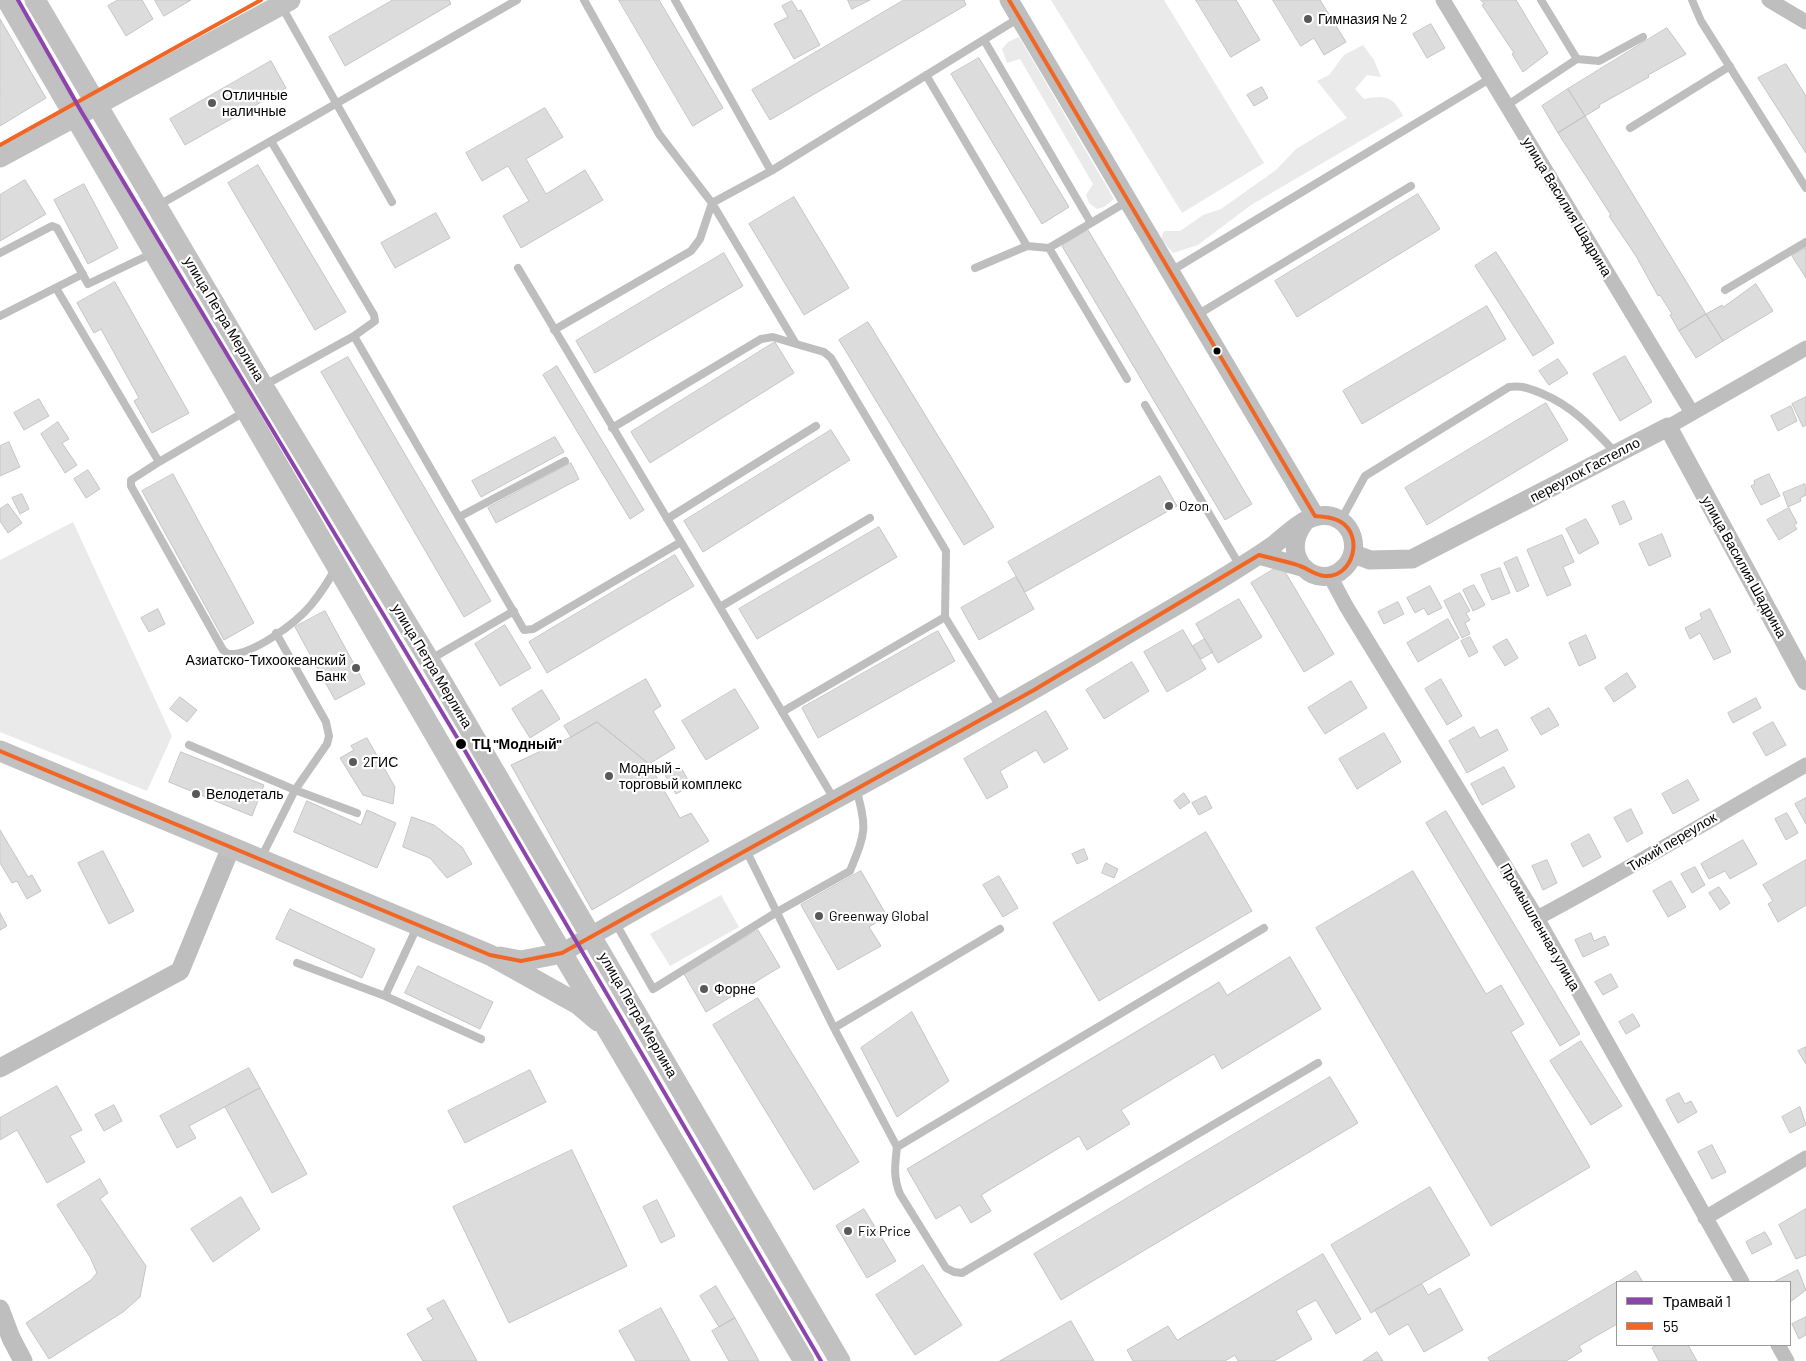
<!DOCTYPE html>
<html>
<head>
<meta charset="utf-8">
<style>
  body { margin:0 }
  #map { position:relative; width:1806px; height:1361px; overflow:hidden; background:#fff; font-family:Barlow,sans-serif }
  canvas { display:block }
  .legend { position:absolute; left:1616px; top:1281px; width:175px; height:65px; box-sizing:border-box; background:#fff; border:1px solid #999; margin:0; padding:6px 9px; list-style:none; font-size:15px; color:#000 }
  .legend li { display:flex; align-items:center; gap:10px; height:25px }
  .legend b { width:25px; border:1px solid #999 }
</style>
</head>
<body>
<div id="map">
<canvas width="1806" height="1361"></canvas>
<ul class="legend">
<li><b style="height:6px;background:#8e44ad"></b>Трамвай 1</li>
<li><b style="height:6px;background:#f26522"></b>55</li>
</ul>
</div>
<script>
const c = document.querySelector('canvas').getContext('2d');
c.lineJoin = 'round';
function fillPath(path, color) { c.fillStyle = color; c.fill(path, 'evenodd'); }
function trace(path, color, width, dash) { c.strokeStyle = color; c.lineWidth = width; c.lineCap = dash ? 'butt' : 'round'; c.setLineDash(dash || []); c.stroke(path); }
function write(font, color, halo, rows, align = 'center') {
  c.font = font + ' Barlow,sans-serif'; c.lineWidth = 4.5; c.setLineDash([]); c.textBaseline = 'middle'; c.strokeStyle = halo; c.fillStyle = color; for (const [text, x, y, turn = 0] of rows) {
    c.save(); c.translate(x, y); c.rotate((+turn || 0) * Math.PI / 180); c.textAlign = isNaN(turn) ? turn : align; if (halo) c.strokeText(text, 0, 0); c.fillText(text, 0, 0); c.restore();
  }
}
const green = new Path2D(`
  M1051,0H1164L1264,163L1182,213Z
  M1019,37L1114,199L1104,207L1097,209L1089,203L1086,195L1093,184L1020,59L1007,63L1002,49L1008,42Z
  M1363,45L1374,60L1381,77L1367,75L1355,89L1364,99C1385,95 1393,96 1403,116L1251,205L1198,245L1173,253L1161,239L1164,231H1180L1203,215L1221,209L1276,170L1296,149L1347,118L1317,81L1329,75L1344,55Z
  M73,522L172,736L147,791L0,732V560Z
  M721,895L739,927L670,966L650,934Z`);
const building = new Path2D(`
  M118,0H142L153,19L126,36L108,6Z
  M155,0H191L164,16Z
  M393,0H449L451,4L345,66L329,37Z
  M619,0H659L723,108L693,126Z
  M848,0H870L852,9Z
  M904,0H964L966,5L770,120L752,90Z
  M1196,0H1236L1260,40L1231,57Z
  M1273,0H1320L1346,42L1324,55L1314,38L1301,46Z
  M1481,0H1516L1548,53L1523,72L1512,54L1514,53L1482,5L1484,4Z
  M792,1L798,11L801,10L820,45L794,59L774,24L788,17L782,6Z
  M0,19L46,98L0,126Z
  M1431,24L1445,48L1427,58L1413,34Z
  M1667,28L1686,54L1648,75L1649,77L1599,105L1600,107L1585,116L1568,89Z
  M979,58L1069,207L1042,224L951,74Z
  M271,61L286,88L185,145L170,119Z
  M1786,64L1806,96V153L1758,78Z
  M1262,87L1268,98L1254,106L1247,95Z
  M1568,89L1585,116L1558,133L1542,106Z
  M545,108L563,137L526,159L546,194L585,170L603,200L521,248L503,216L529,201L508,166L482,181L466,153Z
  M1585,116L1706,314L1679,331L1670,315L1672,314L1660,295L1658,296L1636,256L1609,216L1611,215L1558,133Z
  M258,165L346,312L315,330L228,183Z
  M25,180L46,214L0,241V195Z
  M84,184L118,248L88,264L54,200Z
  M1418,194L1440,229L1297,317L1275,281Z
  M794,197L849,288L804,315L749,224Z
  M436,213L450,238L395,268L381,243Z
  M1088,230L1252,504L1225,520L1062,246Z
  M1806,248V278L1792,256Z
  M1496,252L1554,343L1533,356L1475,266Z
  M724,253L743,286L595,373L576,341Z
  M115,282L189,413L152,433L134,401L139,398L101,329L94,333L77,303Z
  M1756,284L1773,311L1723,341L1706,314L1722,305L1723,307Z
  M1487,306L1506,339L1362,424L1343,391Z
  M1706,314L1723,341L1696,358L1679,331Z
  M868,322L994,527L964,545L839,340Z
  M775,342L794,373L650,463L631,432Z
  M1625,356L1652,402L1620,421L1593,374Z
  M348,357L491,601L464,617L321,372Z
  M1558,359L1568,373L1549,385L1539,371Z
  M557,366L644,510L630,519L543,375Z
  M1806,397V425L1803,427L1792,404Z
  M39,399L49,416L24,430L14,413Z
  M1546,403L1568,440L1427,525L1405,488Z
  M1791,406L1797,421L1778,431L1771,416Z
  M58,422L69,439L62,443L77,465L65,473L41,434Z
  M831,430L850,460L703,552L684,521Z
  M555,437L564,452L481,497L472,481Z
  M9,442L20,467L0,476V446Z
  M571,463L579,479L496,523L488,508Z
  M88,470L100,489L86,498L74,479Z
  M173,474L254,623L224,640L142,491Z
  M1769,474L1780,496L1761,505L1751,486L1755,484L1754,481Z
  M1160,476L1177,506L1025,592L1008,562Z
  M1805,484L1806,495L1800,498L1801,501L1788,507L1783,493Z
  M22,494L29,509L20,514L12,498Z
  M1624,501L1632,519L1620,525L1612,506Z
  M8,504L22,523L8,533L0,521V509Z
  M1789,508L1797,523L1794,525L1797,529L1779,540L1767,520Z
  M1586,519L1599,543L1579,554L1566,529Z
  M879,527L897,557L757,639L739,609Z
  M1662,534L1671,556L1649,566L1639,544Z
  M1562,535L1574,562L1563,567L1571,585L1547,596L1527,550Z
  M675,555L694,586L547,673L529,642Z
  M1517,557L1529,586L1517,592L1504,563Z
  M1281,565L1334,654L1304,672L1251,583Z
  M1500,568L1510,593L1492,600L1481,575Z
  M1016,577L1034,609L979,640L961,608Z
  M1474,585L1485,605L1473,611L1463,590Z
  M1430,586L1442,608L1428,615L1424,608L1415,613L1407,598Z
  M1460,593L1470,611L1466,613L1470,620L1465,623L1470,634L1462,638L1444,601Z
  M1239,599L1262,637L1218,663L1196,624Z
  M1398,602L1404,614L1384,624L1378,612Z
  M158,609L165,624L149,632L141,618Z
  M1710,609L1731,652L1714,660L1700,633L1690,639L1685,628L1702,619L1700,614Z
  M325,611L365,684L335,700L295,627Z
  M1448,619L1459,638L1418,662L1407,643Z
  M505,625L531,668L500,686L475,644Z
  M1183,630L1206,669L1167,692L1144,652Z
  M938,631L955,661L818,738L802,708Z
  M1586,635L1596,658L1579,666L1569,643Z
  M1470,637L1478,652L1469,657L1461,641Z
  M1205,639L1213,652L1201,659L1193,646Z
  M1507,639L1518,658L1505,666L1493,647Z
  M1132,662L1149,691L1104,719L1086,690Z
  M1627,673L1636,687L1614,702L1605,688Z
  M646,679L661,706L653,711L675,748L649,764L597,722L571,737L564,726Z
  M1441,679L1462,716L1447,725L1425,689Z
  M1351,681L1367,708L1325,734L1308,708Z
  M735,689L759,728L706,760L682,721Z
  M542,690L560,719L530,738L512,709Z
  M180,697L197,710L187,722L170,709Z
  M1756,698L1761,708L1733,723L1728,713Z
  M1549,708L1559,725L1541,735L1531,718Z
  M1046,711L1068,749L1044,763L1036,750L1000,771L1008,787L987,799L964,759Z
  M597,722L649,764L680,818L691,813L709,841L592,910L511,765L571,737Z
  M1773,722L1786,745L1766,756L1753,733Z
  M1474,727L1480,738L1497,729L1508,750L1467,773L1449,741Z
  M1384,733L1401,762L1357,789L1339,759Z
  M367,738L395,787L393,804L363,795L340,758L354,750L351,746Z
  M181,752L264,785L252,816L169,782Z
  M680,766L691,785L676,794L665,775Z
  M1504,767L1515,787L1482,805L1471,784Z
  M1688,780L1699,800L1673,814L1662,794Z
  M1184,793L1190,802L1180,809L1174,801Z
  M1206,796L1212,808L1199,815L1192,803Z
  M1806,798V824L1795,804Z
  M307,801L361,825L367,810L396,823L377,868L294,832Z
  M1631,809L1643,833L1627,842L1614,818Z
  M1446,811L1580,1034L1560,1046L1426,823Z
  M1787,813L1798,833L1786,840L1775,819Z
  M412,817L434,825L462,847L472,864L447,878L430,858L403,847Z
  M0,830L28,877L32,875L41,891L27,899L17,881L12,883L0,863Z
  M1206,832L1252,911L1099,1001L1053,923Z
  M1589,834L1601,857L1583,867L1571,844Z
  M1743,840L1757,864L1730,879L1725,871L1709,879L1701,864Z
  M1084,849L1088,859L1077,864L1072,854Z
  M103,851L134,911L109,924L78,863Z
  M1547,860L1557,883L1543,890L1532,866Z
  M1806,860V905L1778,922L1768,904L1773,901L1763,885Z
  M1106,863L1118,869L1114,878L1102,873Z
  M1695,867L1705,885L1692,893L1681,874Z
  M861,871L887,916L869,927L881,946L838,970L801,905Z
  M1413,871L1486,994L1501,985L1524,1024L1511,1032L1590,1167L1491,1226L1316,928Z
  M999,876L1018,908L1003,917L983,885Z
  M1671,881L1686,907L1668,917L1653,891Z
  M1719,887L1730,903L1720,910L1709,893Z
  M290,909L375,949L362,978L276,939Z
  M0,913L7,926L0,930Z
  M758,930L780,967L706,1012L684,974Z
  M1591,933L1594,941L1605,936L1609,945L1583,957L1575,940Z
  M1290,957L1321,1009L1222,1069L1214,1054L1121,1110L1130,1124L1087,1150L1079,1136L981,1195L991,1211L971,1223L960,1205L936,1219L907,1169L1219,982L1227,995Z
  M418,966L493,1002L480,1029L405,993Z
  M1611,974L1618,987L1603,995L1595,982Z
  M758,998L859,1162L814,1190L713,1025Z
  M912,1012L949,1081L897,1117L861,1048Z
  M1633,1014L1640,1026L1626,1034L1619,1022Z
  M1581,1041L1622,1106L1591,1125L1550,1061Z
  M1806,1047V1064L1798,1051Z
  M249,1068L260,1088L189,1126L196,1138L177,1148L160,1116Z
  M530,1070L546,1102L465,1143L448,1111Z
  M1330,1077L1358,1123L1061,1300L1034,1254Z
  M57,1086L82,1130L70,1136L85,1162L47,1183L17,1130L0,1140V1118Z
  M260,1088L307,1174L272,1193L225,1107Z
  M1679,1093L1685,1104L1691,1101L1697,1112L1678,1123L1666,1100Z
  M114,1105L122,1121L104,1131L95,1115Z
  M1800,1107L1806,1125L1790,1133L1782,1117Z
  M1712,1145L1726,1172L1712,1179L1698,1152Z
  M572,1150L627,1266L509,1323L453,1207Z
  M100,1179L108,1193L100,1199L146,1266L140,1297L123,1312L49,1359L26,1323L91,1280L97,1273L90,1257L57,1205Z
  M1430,1187L1470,1255L1371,1313L1331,1245Z
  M241,1197L260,1229L213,1262L191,1229Z
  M657,1200L675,1236L661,1243L643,1207Z
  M864,1209L896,1261L867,1278L836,1226Z
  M1806,1209V1255L1796,1259L1779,1225Z
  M1765,1232L1772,1244L1752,1254L1746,1242Z
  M1323,1254L1361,1319L1336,1334L1316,1300L1296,1311L1312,1339L1274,1361H1238L1235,1355L1225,1361H1133L1127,1350L1168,1326L1177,1340Z
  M923,1265L962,1325L915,1355L876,1295Z
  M1798,1270L1806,1290L1790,1302V1282H1774Z
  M1636,1271L1643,1282H1618Z
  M1617,1282V1324L1579,1346L1582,1351L1566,1361H1490L1488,1358Z
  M1422,1284L1428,1295L1440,1288L1463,1330L1424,1352L1408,1324L1389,1335L1375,1310Z
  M716,1286L735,1318L719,1327L700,1296Z
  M444,1300L477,1361H423L407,1334L433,1319L427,1309Z
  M661,1308L690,1361H636L619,1331Z
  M1806,1317V1335L1799,1339L1792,1324Z
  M735,1318L759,1361H729L712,1331Z
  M1071,1321L1094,1361H1000Z
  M1658,1345H1688L1697,1361H1659L1652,1348Z
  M1377,1352L1383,1361H1363Z`);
const service = new Path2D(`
  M584,0L659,134L712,203L796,344L824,352L831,358L946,551L945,617L782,712
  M675,0L771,171
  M1692,0L1701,21L1806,188
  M282,7L392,202
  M984,40L1091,223
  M1577,59L1599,61L1643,37
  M926,75L1027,246L1049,248
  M1506,106L1577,59L1541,0
  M1630,128L1730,66
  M271,141L374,315L375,321L354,336
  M159,205L517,0
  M0,253L52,226L57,228L88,284L153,253
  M518,268L834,799
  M975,268L1027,246
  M1171,271L1491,78
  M56,288L159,462L246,411
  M1725,290L1806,242
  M1197,315L1411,186
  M0,316L83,274
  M554,330L691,251L700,239L712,203L771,171L1019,18
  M1127,379L1049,248L1128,201
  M265,385L354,336L524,630L533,629L681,542
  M1145,405L1240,566
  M612,428L761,339L773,337L796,344
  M159,462L131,480V486L223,650L228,654C252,656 296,623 311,605C320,594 328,582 335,569
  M459,517L565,461
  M667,519L816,426
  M1341,520L1365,476L1509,387C1522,385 1531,389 1543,394C1574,407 1593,429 1616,453
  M720,607L870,518
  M945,617L1000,707
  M431,659L514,611
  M189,745L295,790L357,813
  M746,850L834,1028L1000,929
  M261,858L295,790L327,744L329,736L326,722L276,633
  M615,922L653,989L777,912L850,871C865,834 868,828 856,789
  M297,963L385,996L417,927
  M385,996L481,1039
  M834,1028L897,1147L1264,928
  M897,1147C895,1165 893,1177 900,1194L946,1268L954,1272L962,1273L1318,1063`);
const minor = new Path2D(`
  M1443,0L1692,413
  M1769,0L1806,22
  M1668,427L1806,348
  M1330,576L1346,606L1537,918L1742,1282
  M1537,918C1628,870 1716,816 1806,765
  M1705,1218L1806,1158
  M1778,1345L1787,1361`);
const tertiary = new Path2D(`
  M1009,0L1315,516
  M1354,554L1370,560L1412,559L1668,427L1806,681
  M1259,555L1302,567
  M562,953C745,844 936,750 1118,640C1170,609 1225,579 1275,544C1287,534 1303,518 1319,516C1349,511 1365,548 1344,568C1319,593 1277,559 1304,523
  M0,1068L180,971L231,847
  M0,1309L11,1338L23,1361`);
const secondary = new Path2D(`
  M7,0L562,953L804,1361
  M35,0L263,386L429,660L840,1361
  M0,157L290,0
  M0,751L490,955L578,1004L598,1021
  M500,957L521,961L562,953`);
const bus1 = new Path2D(`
  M0,145L261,0
  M0,751L490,955L521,961L562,953L1034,690L1259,555C1273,559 1287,561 1300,566C1309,569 1316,576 1326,576C1353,577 1364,536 1341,522C1333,517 1325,517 1315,516L1009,0`);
const tram1 = new Path2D(`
  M18,0L81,111L461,744L821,1361`);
const markers = [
  [1308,19,5,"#595959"],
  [212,103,5,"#595959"],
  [1217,351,4.5,"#000"],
  [1169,506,5,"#595959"],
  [356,668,5,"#595959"],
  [461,744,6,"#000"],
  [353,762,5,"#595959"],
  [609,776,5,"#595959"],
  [196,794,5,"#595959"],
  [819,916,5,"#595959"],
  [704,989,5,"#595959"],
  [848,1231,5,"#595959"]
];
const poiNames = [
  ["Гимназия № 2",1318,19],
  ["Отличные",222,95],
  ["наличные",222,111],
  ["Ozon",1179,506],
  ["Азиатско-Тихоокеанский",346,660,"right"],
  ["Банк",346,676,"right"],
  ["2ГИС",363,762],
  ["Модный -",619,768],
  ["торговый комплекс",619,784],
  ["Велодеталь",206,794],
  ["Greenway Global",829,916],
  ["Форне",714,989],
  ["Fix Price",858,1231]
];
const streetNames = [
  ["улица Василия Шадрина",1567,207,59],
  ["улица Петра Мерлина",224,319,59],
  ["переулок Гастелло",1585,470,-28],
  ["улица Василия Шадрина",1744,567,61],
  ["улица Петра Мерлина",432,666,59],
  ["Тихий переулок",1672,842,-31],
  ["Промышленная улица",1540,927,60],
  ["улица Петра Мерлина",638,1015,60]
];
const stopNames = [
  ["ТЦ \"Модный\"",472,744]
];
fillPath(green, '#eaeaea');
fillPath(building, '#dcdcdc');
trace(building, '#c5c5c5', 1);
trace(service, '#bebebe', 8);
trace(minor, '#bebebe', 15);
trace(tertiary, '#bebebe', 19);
trace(secondary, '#c1c1c1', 21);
trace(bus1, '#f26522', 4);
trace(tram1, '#8e44ad', 4);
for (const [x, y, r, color] of markers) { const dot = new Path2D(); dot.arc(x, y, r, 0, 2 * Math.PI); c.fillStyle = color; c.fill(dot); trace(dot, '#fff', 2); }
write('14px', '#000', '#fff', poiNames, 'left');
write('14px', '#000', '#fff', streetNames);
write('bold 14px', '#000', '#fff', stopNames, 'left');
</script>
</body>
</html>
